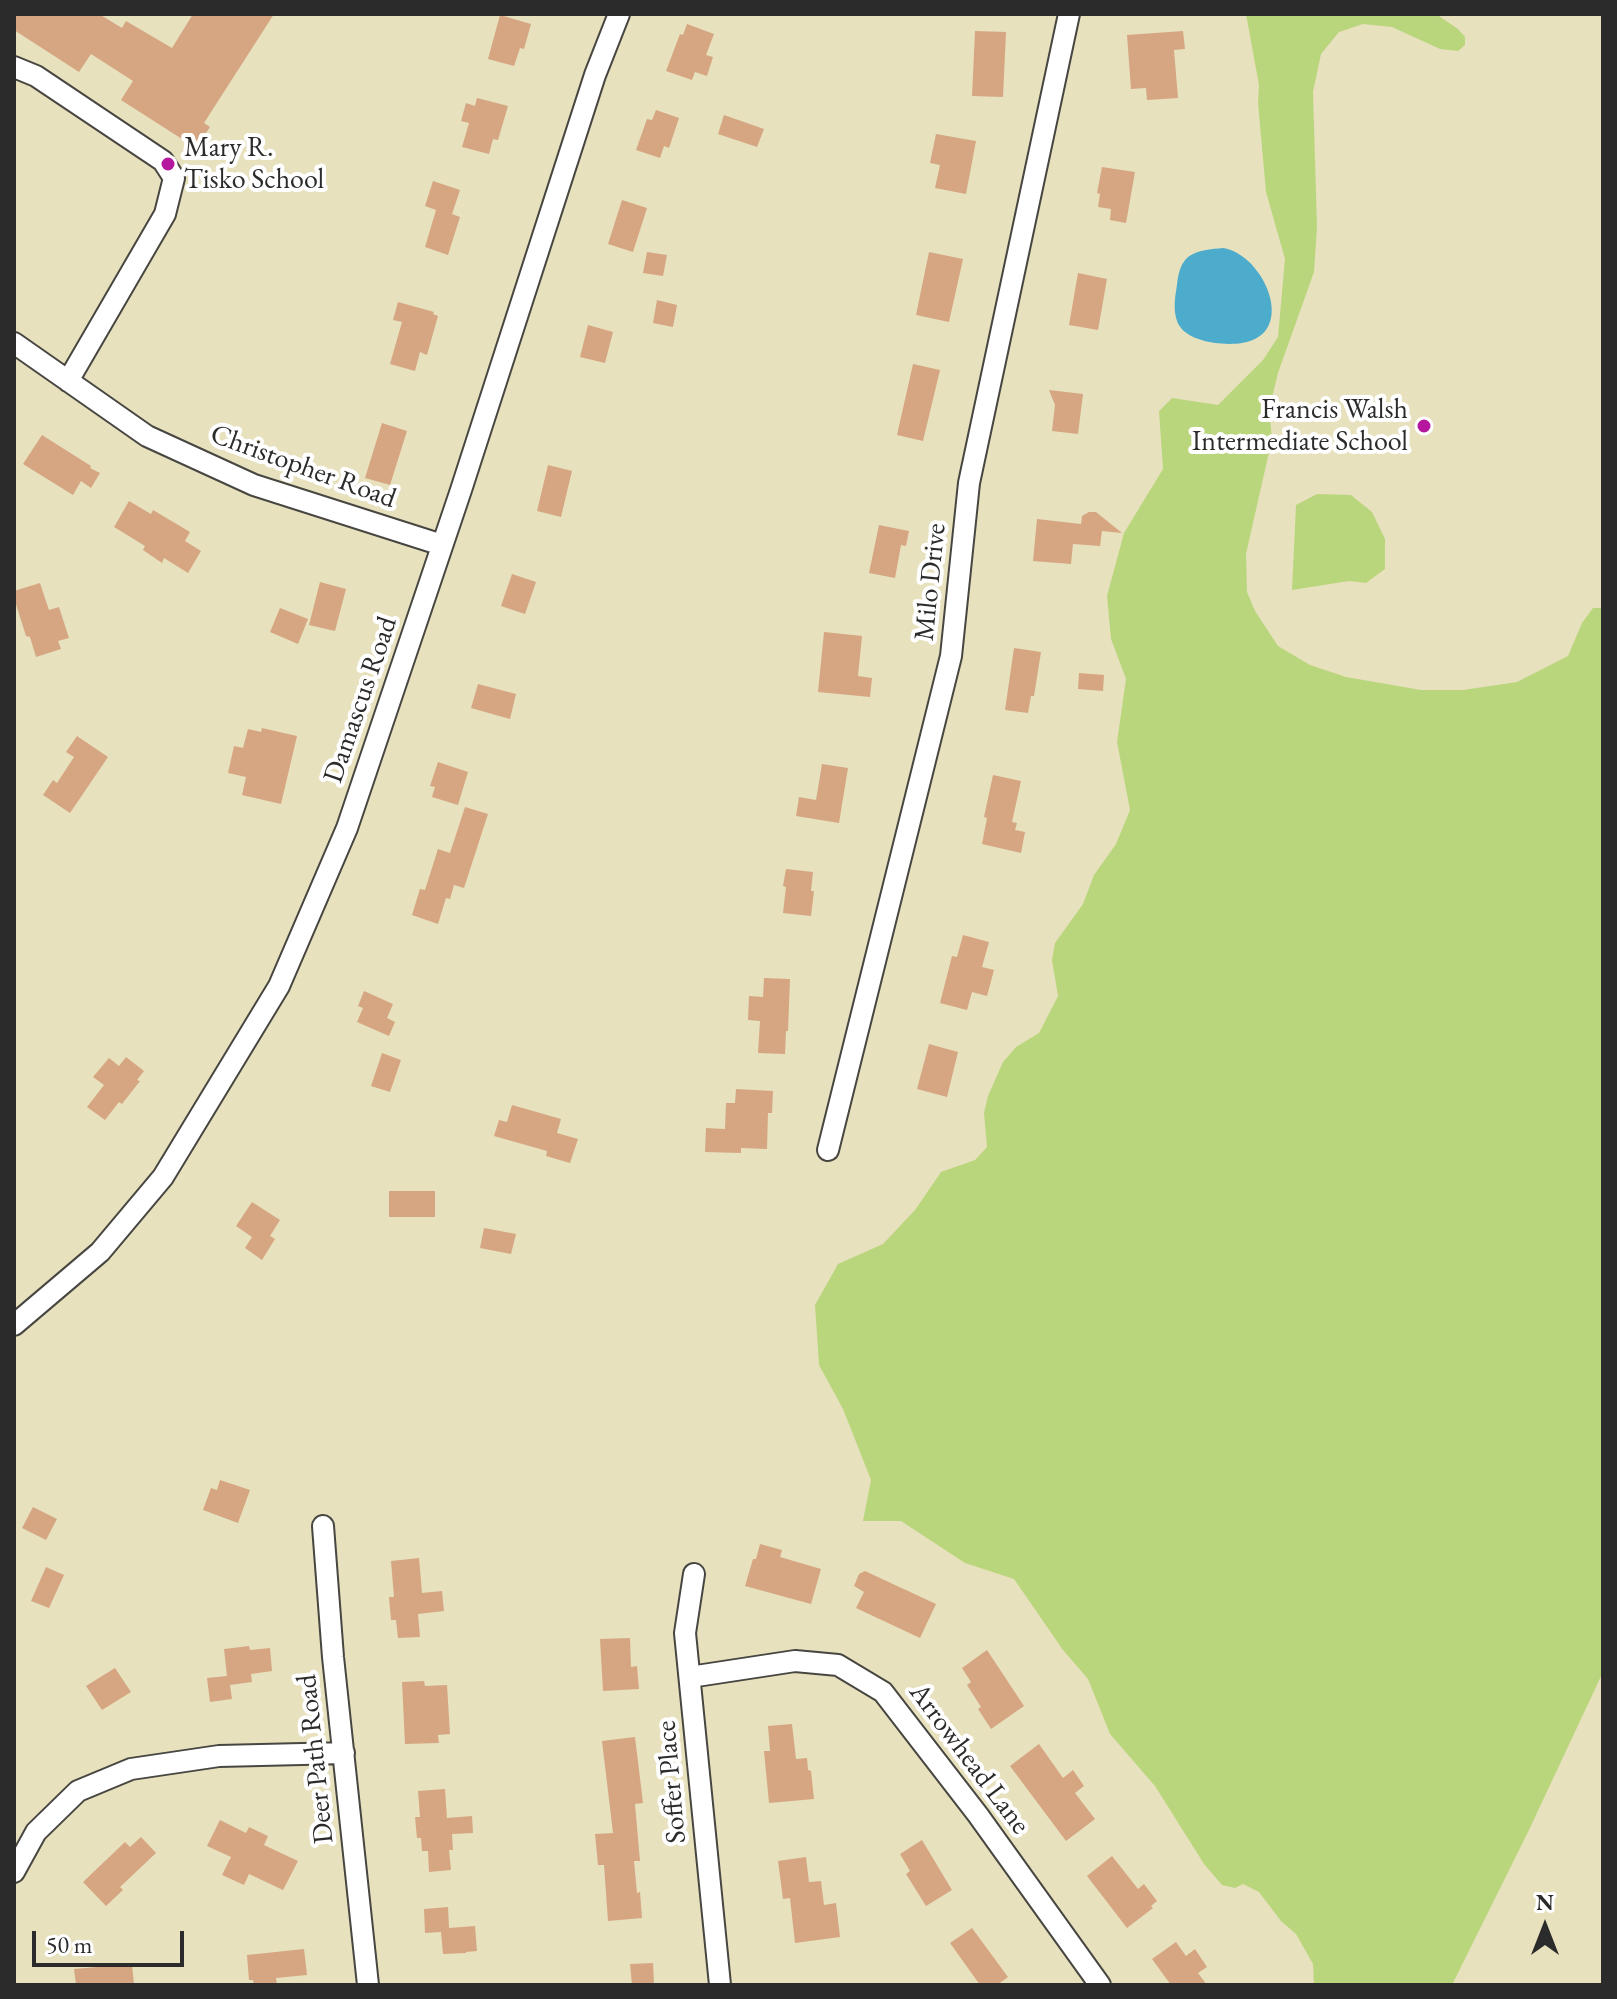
<!DOCTYPE html>
<html>
<head>
<meta charset="utf-8">
<style>
  body { margin:0 }
  #map { position:relative; width:1617px; height:1999px; overflow:hidden; background:#e7e1be; font-family:"EB Garamond",serif }
  canvas { display:block }
  .frame { position:absolute; inset:0; border:16px solid #2b2b2b; pointer-events:none }
  .north { position:absolute; left:1505px; top:1887px; width:80px; height:80px; -webkit-text-stroke:6px #fff; paint-order:stroke; rotate:0deg; font-size:22px; font-weight:700; line-height:32px; text-align:center; color:#2b2b2b }
  .north::after { content:''; display:block; margin:auto; width:28px; height:36px; background:#2b2b2b; clip-path:polygon(50% 0,100% 100%,50% 72%,0 100%) }
  .scale { position:absolute; left:32px; top:1931px; width:152px; height:36px; box-sizing:border-box; border:4px solid #2b2b2b; border-top:0; padding-left:10px; font-size:24px; line-height:28px; white-space:nowrap; color:#2b2b2b; -webkit-text-stroke:6px #fff; paint-order:stroke }
</style>
</head>
<body>
<div id="map">
<canvas width="1617" height="1999"></canvas>
<div class="frame"></div>
<div class="north">N</div>
<div class="scale">50 m</div>
</div>
<script>
const c = document.querySelector('canvas').getContext('2d');
c.lineJoin = 'round';
function fillPath(path, color) { c.fillStyle = color; c.fill(path, 'evenodd'); }
function trace(path, color, width, dash) { c.strokeStyle = color; c.lineWidth = width; c.lineCap = dash ? 'butt' : 'round'; c.setLineDash(dash || []); c.stroke(path); }
function write(font, color, halo, rows, align = 'center') {
  c.font = font + ' "EB Garamond",serif'; c.lineWidth = 8; c.setLineDash([]); c.textBaseline = 'middle'; c.strokeStyle = halo; c.fillStyle = color; for (const [text, x, y, turn = 0] of rows) {
    c.save(); c.translate(x, y); c.rotate((+turn || 0) * Math.PI / 180); c.textAlign = isNaN(turn) ? turn : align; if (halo) c.strokeText(text, 0, 0); c.fillText(text, 0, 0); c.restore();
  }
}
const green = new Path2D(`
  M1246,14H1436L1458,29L1465,37V45L1458,51L1440,49L1392,27L1363,24L1339,32L1321,54L1313,92L1317,227L1314,272L1278,373L1269,409L1272,439L1246,554L1247,592L1255,611L1278,646L1310,665L1346,677L1421,690H1463L1517,682L1568,656L1582,623L1593,608H1603V1672L1529,1830L1452,1985H1314L1313,1964L1296,1934L1281,1921L1259,1892L1243,1884L1235,1888L1222,1885L1204,1864L1155,1786L1110,1734L1088,1679L1063,1650L1014,1579L965,1563L901,1521H863L871,1480L843,1409L819,1365L815,1305L838,1264L883,1244L915,1210L941,1172L975,1160L987,1147L984,1113L988,1096L1003,1062L1016,1047L1039,1033L1058,996L1052,960L1055,943L1083,904L1094,875L1116,844L1130,810L1117,742L1126,679L1111,639L1107,596L1124,533L1163,469L1159,411L1172,398L1218,405L1263,360L1278,337L1285,259L1266,192L1258,103L1259,85Z
  M1317,494L1351,495L1372,512L1385,539V569L1366,583L1349,581L1292,590L1296,505Z`);
const water = new Path2D(`
  M1223,248C1264,254 1299,334 1242,343C1223,346 1184,342 1177,321C1173,309 1175,297 1177,285C1178,275 1180,264 1188,257C1197,250 1212,249 1223,248Z`);
const building = new Path2D(`
  M14,14H99L122,28L126,21L172,48L193,14H274L204,123L210,127L196,148L121,100L133,81L91,54L79,72L14,30Z
  M500,15L531,24L524,49L520,48L514,66L488,59Z
  M687,24L714,34L706,55L713,57L707,76L695,72L692,80L666,71L680,34L683,35Z
  M975,31L1006,32L1003,97L972,96Z
  M1183,31L1185,49L1174,50L1178,98L1147,100L1146,88L1131,89L1127,35Z
  M477,98L508,106L498,140L493,139L489,154L462,147L469,123L461,121L466,103L475,106Z
  M656,110L679,118L669,148L664,146L660,158L636,150L647,119L652,120Z
  M724,115L764,129L757,147L718,134Z
  M936,134L976,141L966,194L935,188L940,165L930,163Z
  M1102,167L1135,172L1126,223L1110,220L1111,209L1098,207L1100,194L1097,193Z
  M433,181L460,190L452,214L460,217L448,255L425,247L436,210L425,206Z
  M622,200L647,208L633,252L608,244Z
  M647,252L667,255L663,276L643,273Z
  M929,252L963,259L949,322L916,315Z
  M1078,273L1107,279L1098,330L1069,325Z
  M657,300L677,305L673,327L653,323Z
  M398,302L434,312L433,314L438,316L427,355L420,352L415,371L390,364L402,322L393,320Z
  M588,325L613,332L605,363L580,357Z
  M913,364L940,370L923,441L897,435Z
  M1049,390L1083,394L1078,434L1052,431L1055,405Z
  M382,423L407,431L390,485L365,478Z
  M42,435L91,466L90,468L100,473L91,488L81,481L73,495L23,464Z
  M548,465L572,471L561,517L537,511Z
  M129,501L151,514L153,510L190,532L185,541L201,551L188,573L164,558L162,563L143,550L145,546L114,527Z
  M1089,512H1096L1122,533L1102,531L1100,546L1073,544L1071,564L1033,561L1037,519L1081,524L1082,516Z
  M879,525L909,531L906,546L901,545L895,578L869,573Z
  M512,574L536,582L525,614L501,606Z
  M320,582L346,589L335,631L309,625Z
  M40,583L49,610L59,607L69,638L58,641L61,649L36,657L30,637L26,636L14,598V591Z
  M280,608L308,619L298,644L270,632Z
  M824,632L862,636L858,676L872,678L870,697L818,692Z
  M1014,648L1041,652L1034,696H1031L1028,713L1005,710Z
  M1079,673L1104,675L1103,691L1078,689Z
  M478,684L516,694L510,719L471,708Z
  M262,728L297,736L281,804L242,795L246,777L228,773L234,746L243,748L248,729L261,732Z
  M77,736L108,757L70,813L43,795L53,780L57,783L74,757L66,752Z
  M438,762L468,772L458,805L432,797L435,787L430,786Z
  M822,764L848,768L839,823L796,816L799,797L816,800Z
  M993,775L1021,781L1012,822L1017,823L1015,830L1025,832L1021,853L982,844L987,818L984,817Z
  M465,807L488,814L464,888L454,885L450,899L446,898L438,924L412,915L420,889L425,890L438,849L450,853Z
  M786,869L813,872L811,891H814L811,916L783,913L786,887L783,886Z
  M963,935L989,942L982,967L994,970L987,996L972,992L967,1010L940,1003L952,956L957,957Z
  M764,978L790,979L788,1031H786L785,1054L758,1053L760,1021L748,1020L749,996L763,997Z
  M364,991L393,1004L387,1018L395,1022L389,1036L357,1022L363,1008L358,1006Z
  M929,1044L958,1052L947,1097L917,1089Z
  M382,1053L401,1060L390,1092L371,1086Z
  M126,1057L144,1071L137,1080L140,1081L122,1104L119,1102L105,1120L87,1107L104,1085L93,1077L109,1058L119,1066Z
  M736,1089L773,1091L772,1113H768L767,1149L741,1148V1153L705,1152L706,1128L725,1129L726,1103H735Z
  M512,1105L561,1119L557,1133L578,1139L570,1163L546,1156L547,1151L494,1136L499,1120L507,1122Z
  M389,1191H435V1217H389Z
  M252,1202L280,1220L270,1236L275,1239L262,1260L245,1248L252,1237L236,1226Z
  M484,1228L516,1234L511,1254L480,1248Z
  M220,1480L250,1490L238,1523L203,1510L211,1488L217,1490Z
  M33,1507L57,1519L46,1540L22,1528Z
  M760,1544L782,1550L780,1557L821,1569L811,1604L745,1586L753,1559H756Z
  M419,1558L422,1593L442,1591L444,1611L418,1614L420,1637L398,1638L396,1620H391L389,1597H394L391,1561Z
  M46,1567L64,1575L49,1608L31,1601Z
  M865,1571L936,1604L920,1638L856,1608L864,1592L854,1586L859,1574Z
  M630,1638L631,1667L637,1666L639,1689L603,1691L600,1639Z
  M249,1646L250,1650L270,1648L272,1671L251,1674L252,1682L230,1685L232,1699L210,1702L207,1678L227,1676L224,1649Z
  M987,1650L1024,1706L991,1729L978,1709L981,1707L967,1685L971,1682L962,1668Z
  M115,1668L131,1692L102,1710L86,1686Z
  M424,1681L425,1686L447,1685L450,1734L438,1735L439,1743L405,1744L402,1682Z
  M792,1724L796,1759L807,1758L808,1770L811,1771L814,1799L769,1803L764,1751H770L768,1726Z
  M635,1737L643,1803L635,1804L640,1861H634L637,1893L640,1892L642,1918L608,1921L604,1865H598L595,1834L613,1833L602,1741Z
  M1039,1744L1063,1778L1073,1770L1084,1786L1075,1793L1095,1819L1066,1841L1010,1766Z
  M445,1789L447,1818L472,1816L473,1833L452,1834L453,1850H449L451,1870L429,1872L428,1851H422L421,1838H417L415,1817H420L418,1791Z
  M220,1820L246,1833L249,1827L268,1836L264,1845L298,1861L283,1890L249,1874L244,1885L222,1875L231,1857L207,1846Z
  M141,1837L156,1853L120,1887L123,1890L106,1906L83,1882L125,1842L130,1847Z
  M922,1840L952,1890L926,1906L906,1874L910,1871L900,1854Z
  M1112,1856L1138,1889L1144,1884L1157,1901L1151,1906L1153,1908L1127,1928L1087,1876Z
  M806,1857L809,1882L821,1881L824,1905L836,1903L840,1937L795,1943L790,1898L783,1899L778,1861Z
  M448,1907L449,1928L475,1926L477,1951L466,1952V1953L443,1954L441,1932L425,1933L424,1909Z
  M972,1928L1008,1977L997,1985H980L950,1943Z
  M1176,1942L1186,1956L1195,1949L1207,1967L1198,1973L1207,1985H1171L1152,1959Z
  M304,1949L307,1975L276,1978L277,1985H254L253,1980H249L247,1955Z
  M653,1963L654,1985H632L630,1964Z
  M132,1964L134,1985H76L74,1969Z`);
const minor = new Path2D(`
  M14,67L36,76L163,161L174,178L165,214L68,381
  M14,343L147,436L254,485L442,545
  M828,1150L951,656L969,483L1069,14
  M14,1325L100,1252L163,1177L279,986L347,828L461,490L595,75L619,14
  M323,1526L333,1657L368,1985
  M694,1574L685,1633L720,1985
  M690,1677L795,1661L838,1665L883,1692L978,1815L1100,1985
  M14,1872L36,1832L78,1791L131,1769L219,1756L344,1753`);
const markers = [
  [168,164,8,"#b5179e"],
  [1424,426,8,"#b5179e"]
];
const poiNames = [
  ["Mary R.",184,148],
  ["Tisko School",184,180],
  ["Francis Walsh",1408,410,"right"],
  ["Intermediate School",1408,442,"right"]
];
const streetNames = [
  ["Christopher Road",303,467,20],
  ["Milo Drive",931,582,-84],
  ["Damascus Road",361,700,-71],
  ["Deer Path Road",316,1759,-96],
  ["Arrowhead Lane",969,1759,53],
  ["Soffer Place",672,1782,-95]
];
fillPath(green, '#bad67d');
fillPath(water, '#4dabcc');
fillPath(building, '#d6a682');
trace(minor, '#474641', 24);
trace(minor, '#fff', 20);
for (const [x, y, r, color] of markers) { const dot = new Path2D(); dot.arc(x, y, r, 0, 2 * Math.PI); c.fillStyle = color; c.fill(dot); trace(dot, '#fff', 3); }
write('28px', '#2b2b2b', '#fff', poiNames, 'left');
write('28px', '#2b2b2b', '#fff', streetNames);
</script>
</body>
</html>
